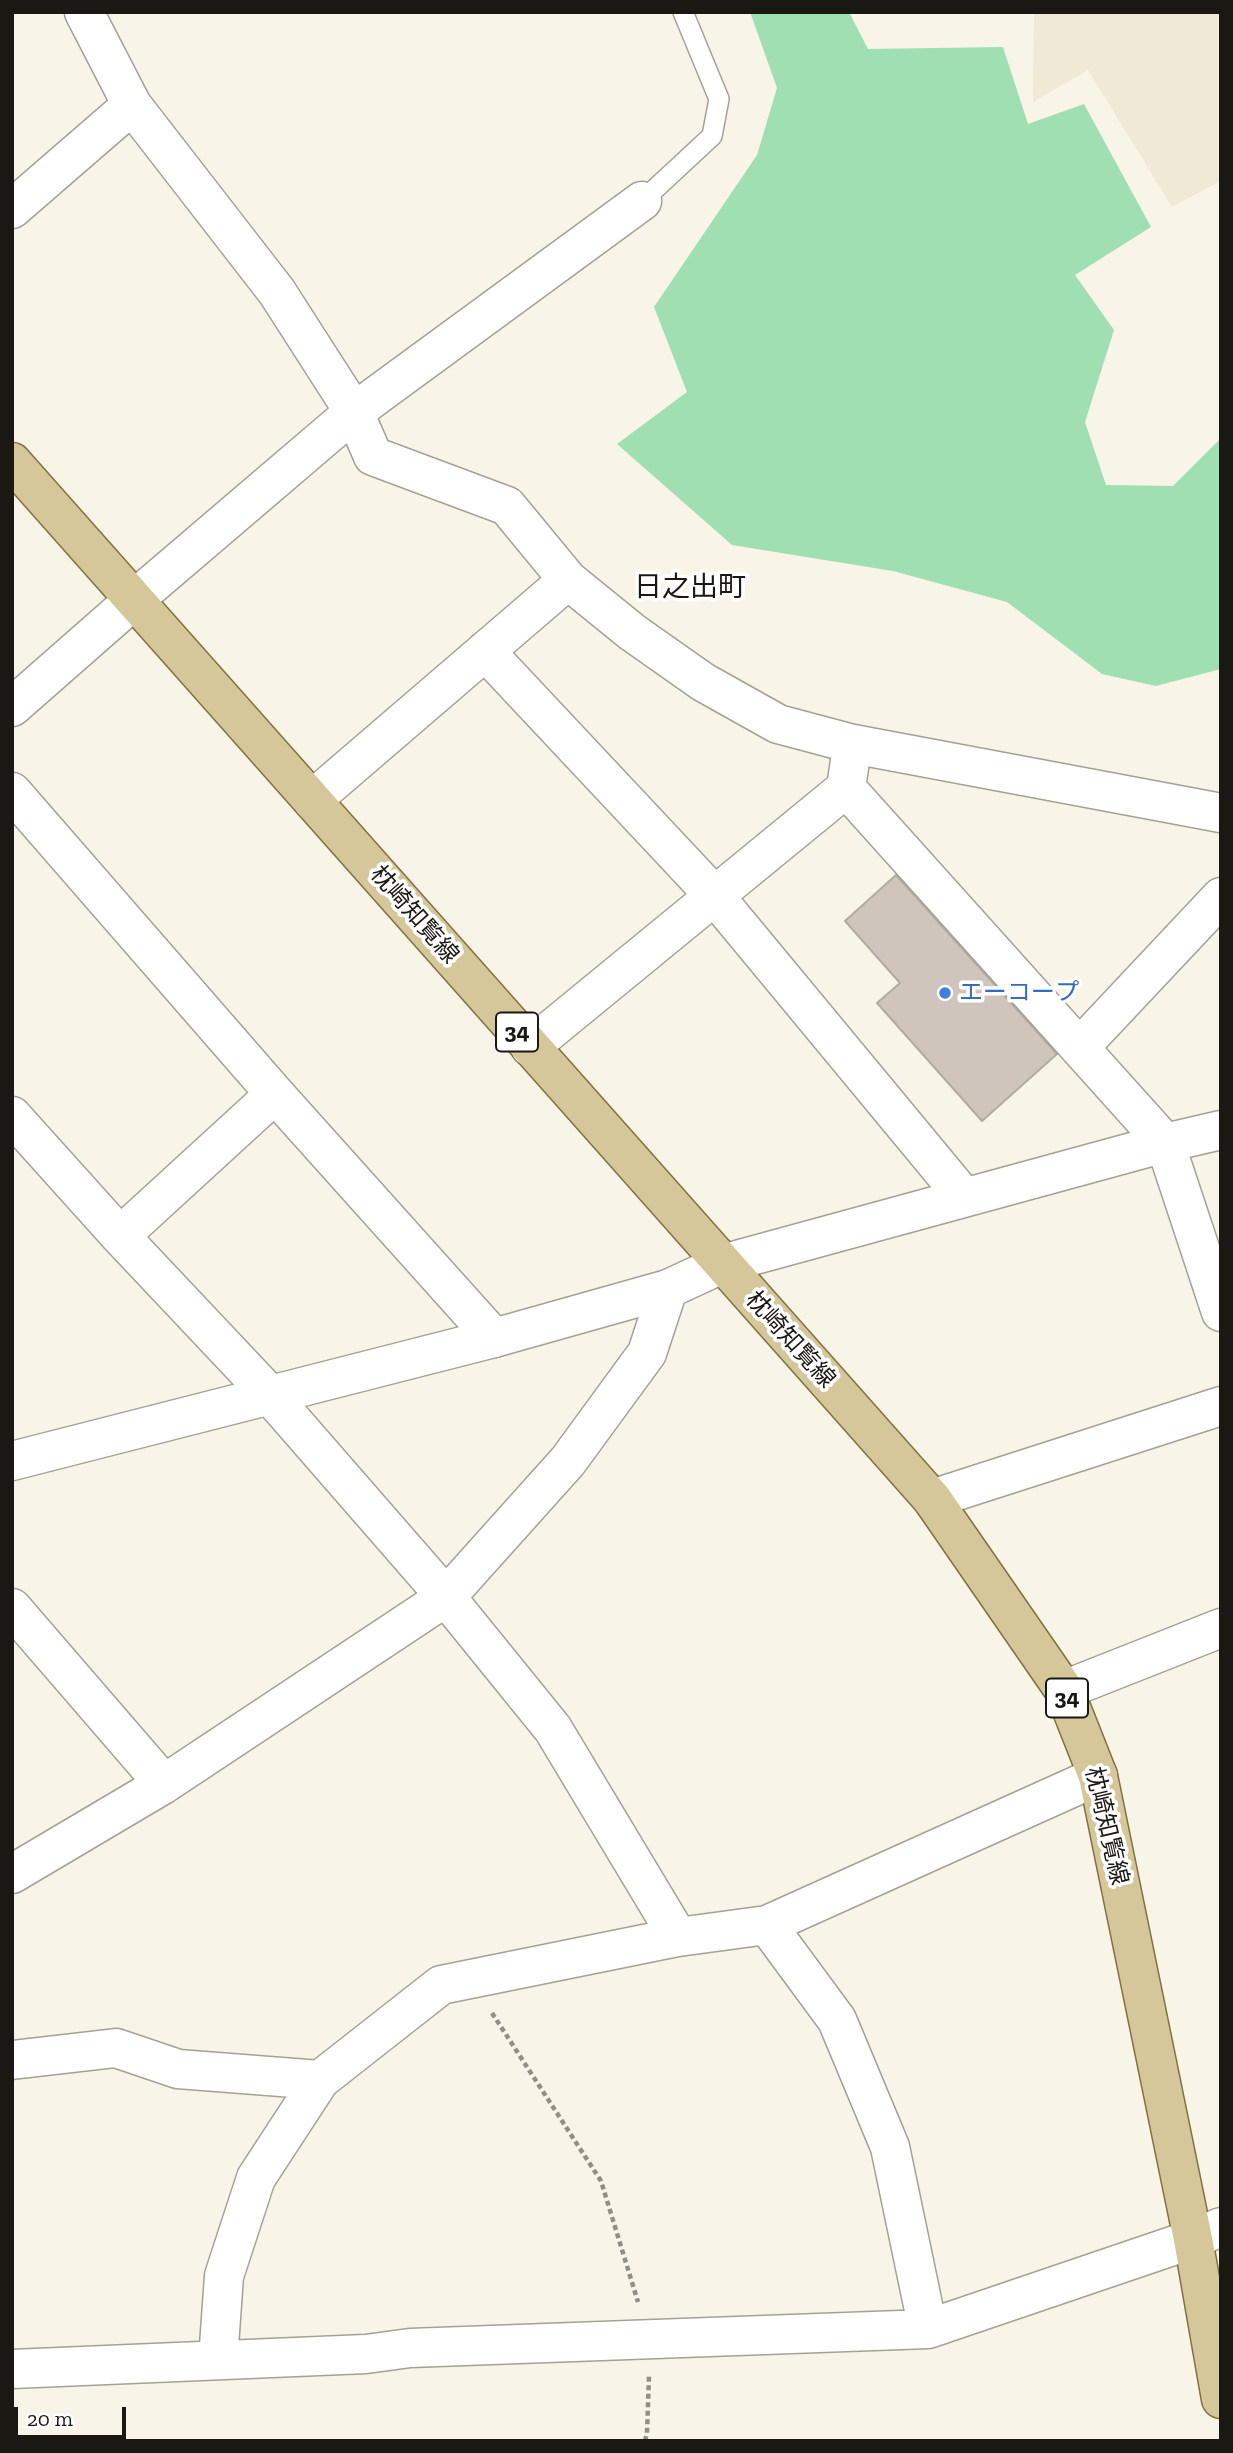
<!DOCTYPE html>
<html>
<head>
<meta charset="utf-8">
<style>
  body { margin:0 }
  #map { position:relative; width:1233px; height:2453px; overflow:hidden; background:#f8f4e7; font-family:"Zilla Slab",serif }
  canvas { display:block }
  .frame { position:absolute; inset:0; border:14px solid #191813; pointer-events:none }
  .scale { position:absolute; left:14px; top:2407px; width:112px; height:32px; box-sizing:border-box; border:4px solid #191813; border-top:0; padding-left:9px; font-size:21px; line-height:24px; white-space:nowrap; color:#191813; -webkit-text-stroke:5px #fff; paint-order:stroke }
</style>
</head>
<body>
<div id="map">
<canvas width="1233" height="2453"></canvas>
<div class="frame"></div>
<div class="scale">20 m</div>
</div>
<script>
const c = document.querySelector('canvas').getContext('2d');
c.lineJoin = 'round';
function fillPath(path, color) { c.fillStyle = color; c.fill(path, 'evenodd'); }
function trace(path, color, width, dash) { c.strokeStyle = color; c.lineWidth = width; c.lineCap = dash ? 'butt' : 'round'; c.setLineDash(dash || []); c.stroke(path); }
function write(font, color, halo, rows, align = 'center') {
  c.font = font + ' "Zilla Slab","Noto Sans JP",serif'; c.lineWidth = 7; c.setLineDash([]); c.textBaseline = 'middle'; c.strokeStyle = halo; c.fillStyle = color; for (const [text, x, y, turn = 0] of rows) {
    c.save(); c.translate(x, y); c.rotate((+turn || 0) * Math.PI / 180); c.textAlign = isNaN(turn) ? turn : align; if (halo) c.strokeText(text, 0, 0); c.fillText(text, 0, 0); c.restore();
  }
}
const built = new Path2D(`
  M1034,12H1221V181L1172,207L1088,70L1033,102Z`);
const green = new Path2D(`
  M750,12H849L868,49L1003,47L1028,124L1084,104L1151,227L1075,275L1114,330L1085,422L1106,485L1173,486L1221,438V669L1156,686L1102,674L1007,602L893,571L732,545L617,444L687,392L654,307L757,155L777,88Z`);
const building = new Path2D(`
  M896,875L1057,1054L982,1121L877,1003L900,983L845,921Z`);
const path = new Path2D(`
  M492,2013L601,2181L638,2302
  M645,2441L647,2433L649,2376`);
const service = new Path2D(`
  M642,201L712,136L719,99L683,12`);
const minor = new Path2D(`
  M84,12L132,105L277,292L354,412L373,456L507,506L568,580L632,632L703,682L778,724L853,744L1221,813
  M12,209L132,105
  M485,651L713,894L964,1197
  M12,707L135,599L354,412L642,201
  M846,788L1165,1143L1221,1312
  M12,792L275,1094L494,1338
  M312,800L568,580
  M530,1047L846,788L850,761
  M1080,1047L1221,897
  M12,1116L120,1236L270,1395L446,1597L553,1729L678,1937
  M120,1236L275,1094
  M932,1499L1221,1406
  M12,1608L164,1784
  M1064,1690L1221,1628
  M12,1874L164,1784L446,1597L568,1461L647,1353L668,1289
  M767,1925L837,2020L890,2147L928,2329
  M12,2060L116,2048L178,2069L320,2080
  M218,2360L224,2276L256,2178L320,2080L441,1985L678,1937L767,1925L1098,1776
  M12,2369L366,2354L410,2348L928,2329L1193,2239L1221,2227`);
const tertiary = new Path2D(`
  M12,1461L494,1338L668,1289L722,1264L1165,1143L1221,1130`);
const primary = new Path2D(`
  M12,462L932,1499L1064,1690L1098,1776L1193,2239L1221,2399`);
const markers = [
  [945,993,7,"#3f7fe0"]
];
const shields = [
  [517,1032,42],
  [1067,1698,42]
];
const shieldNames = [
  ["34",517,1032],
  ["34",1067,1698]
];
const streetNames = [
  ["枕崎知覧線",414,915,49],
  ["枕崎知覧線",790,1340,48],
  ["枕崎知覧線",1106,1826,77]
];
const shopNames = [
  ["エーコープ",959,993]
];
const quarterNames = [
  ["日之出町",690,588]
];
fillPath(built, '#efe9d5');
fillPath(green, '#9fdfb2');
fillPath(building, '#cfc5bc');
trace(building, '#b3aaa0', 2);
trace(service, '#a5a196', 22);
trace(minor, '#a5a196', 41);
trace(tertiary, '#a5a196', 41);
trace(primary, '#81713f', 41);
trace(path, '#918f85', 4.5, [5, 3.5]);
trace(service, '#fff', 19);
trace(minor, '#fff', 38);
trace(tertiary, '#fff', 38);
trace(primary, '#d5c79a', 38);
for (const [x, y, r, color] of markers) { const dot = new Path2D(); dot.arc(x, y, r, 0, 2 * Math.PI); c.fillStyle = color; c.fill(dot); trace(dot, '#fff', 2.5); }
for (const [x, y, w] of shields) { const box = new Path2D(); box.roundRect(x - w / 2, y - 19.5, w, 39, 5); c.fillStyle = '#fff'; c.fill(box); trace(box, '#191813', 2); }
write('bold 23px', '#191813', null, shieldNames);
write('24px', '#191813', '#fff', streetNames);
write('24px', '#366cbe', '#fff', shopNames, 'left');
write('28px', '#191813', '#fff', quarterNames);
</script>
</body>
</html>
